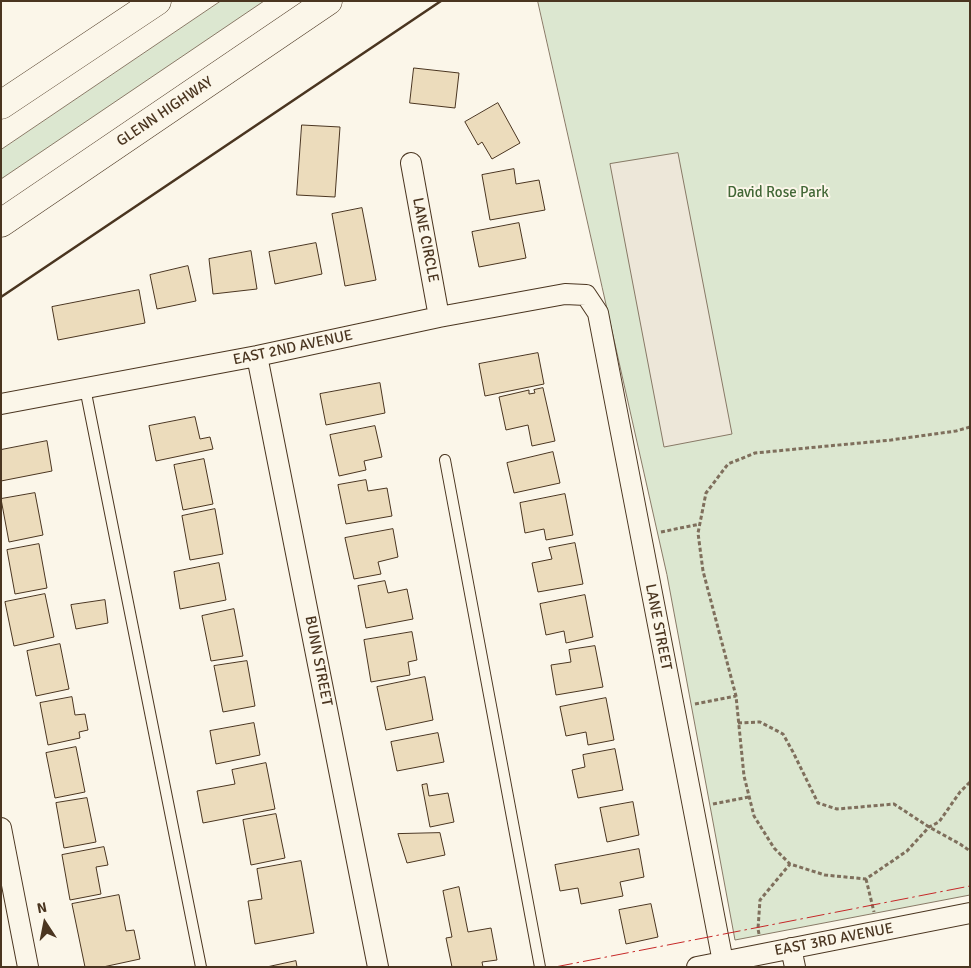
<!DOCTYPE html>
<html>
<head>
<meta charset="utf-8">
<style>
  body { margin:0 }
  #map { position:relative; width:971px; height:968px; overflow:hidden; background:#fbf6e9; font-family:Signika,sans-serif }
  canvas { display:block }
  .frame { position:absolute; inset:0; border:2px solid #4a3520; pointer-events:none }
  .north { position:absolute; left:20px; top:898px; width:50px; height:50px; -webkit-text-stroke:4px #fbf6e9; paint-order:stroke; rotate:349deg; font-size:14px; font-weight:700; line-height:20px; text-align:center; color:#4a3520 }
  .north::after { content:''; display:block; margin:auto; width:18px; height:22px; background:#4a3520; clip-path:polygon(50% 0,100% 100%,50% 72%,0 100%) }
</style>
</head>
<body>
<div id="map">
<canvas width="971" height="968"></canvas>
<div class="frame"></div>
<div class="north">N</div>
</div>
<script>
const c = document.querySelector('canvas').getContext('2d');
c.lineJoin = 'round';
function fillPath(path, color) { c.fillStyle = color; c.fill(path, 'evenodd'); }
function trace(path, color, width, dash) { c.strokeStyle = color; c.lineWidth = width; c.lineCap = dash ? 'butt' : 'round'; c.setLineDash(dash || []); c.stroke(path); }
function write(font, color, halo, rows, align = 'center') {
  c.font = font + ' Signika,sans-serif'; c.lineWidth = 4; c.setLineDash([]); c.textBaseline = 'middle'; c.strokeStyle = halo; c.fillStyle = color; for (const [text, x, y, turn = 0] of rows) {
    c.save(); c.translate(x, y); c.rotate((+turn || 0) * Math.PI / 180); c.textAlign = isNaN(turn) ? turn : align; if (halo) c.strokeText(text, 0, 0); c.fillText(text, 0, 0); c.restore();
  }
}
const green = new Path2D(`
  M221,1H264L1,179V150Z
  M538,1H970V895L735,940L667,575Z`);
const parking = new Path2D(`
  M678,153L732,434L664,447L610,164Z`);
const building = new Path2D(`
  M414,68L459,73L455,108L410,103Z
  M498,103L520,143L492,159L482,142L478,145L465,122Z
  M302,125L340,127L335,197L297,195Z
  M514,169L516,184L539,180L545,210L490,220L482,175Z
  M362,208L376,280L345,286L332,214Z
  M519,223L526,258L479,267L472,232Z
  M316,243L322,274L275,284L269,252Z
  M251,251L257,289L213,294L209,259Z
  M188,266L196,301L157,309L150,275Z
  M139,290L145,323L58,340L52,307Z
  M538,353L544,384L485,396L479,364Z
  M380,383L385,413L326,425L320,394Z
  M543,388L555,441L532,446L528,425L506,430L499,397L529,390V394L535,393L534,390Z
  M195,417L200,439L210,437L213,449L156,461L149,426Z
  M375,426L382,457L364,461L366,470L339,476L330,435Z
  M47,441L52,471L1,481V450Z
  M553,452L560,483L514,493L507,463Z
  M204,459L213,504L183,510L174,465Z
  M366,480L368,491L387,488L392,516L346,524L338,485Z
  M35,493L43,535L9,542L1,499Z
  M565,494L573,535L546,540L544,529L525,533L520,503Z
  M215,509L223,554L190,560L182,516Z
  M393,529L398,557L378,562L381,574L354,579L345,538Z
  M575,543L583,584L538,592L532,563L552,559L549,548Z
  M39,544L47,588L15,594L7,550Z
  M219,563L226,600L180,609L174,572Z
  M385,581L388,593L407,589L413,619L366,628L358,586Z
  M45,594L54,637L14,646L5,602Z
  M585,595L593,637L566,643L564,631L546,635L540,604Z
  M105,600L108,623L76,629L71,605Z
  M234,609L243,656L211,661L202,616Z
  M412,632L417,660L408,662L410,675L371,682L364,640Z
  M60,644L69,689L36,696L27,651Z
  M595,646L603,687L556,695L551,665L571,662L569,650Z
  M247,661L255,706L223,712L214,666Z
  M425,677L433,720L386,730L377,687Z
  M72,697L75,715L85,714L88,730L79,732L80,738L48,745L40,703Z
  M606,698L614,740L588,745L586,732L566,736L560,707Z
  M254,723L260,755L216,764L210,731Z
  M438,733L444,762L397,771L391,742Z
  M76,747L85,792L55,798L46,753Z
  M615,749L623,790L578,798L572,770L585,767L583,755Z
  M266,763L275,809L203,823L197,791L235,784L232,770Z
  M427,784L429,796L448,793L454,822L430,827L422,785Z
  M87,798L96,842L64,848L56,803Z
  M633,802L639,835L607,842L600,808Z
  M276,814L285,858L251,865L243,820Z
  M440,833L445,855L407,863L398,834Z
  M104,847L108,865L96,867L101,894L70,900L62,855Z
  M639,849L644,877L620,882L623,896L581,904L578,888L560,891L555,865Z
  M301,861L314,933L255,944L248,901L262,899L257,869Z
  M459,887L468,932L491,928L497,960L482,962L483,967H452L446,938L452,937L443,891Z
  M119,895L126,931L134,930L140,959L103,967H85L72,904Z
  M651,904L658,937L626,944L619,910Z
  M296,961L297,967H267Z`);
const path = new Path2D(`
  M970,427L956,431L891,440L755,453L728,464L706,493L698,533L703,571L736,696L744,776L754,816L774,848L790,864L825,875L866,879L907,851L929,827L939,822L960,792L970,782
  M661,532L700,524
  M695,704L736,696
  M738,723L760,722L783,734L793,752L818,803L837,809L894,804L929,827L960,844L970,851
  M713,804L749,797
  M866,879L874,912
  M759,934L758,929L760,900L790,864`);
const service = new Path2D(`
  M85,388L201,967
  M445,460L540,967`);
const minor = new Path2D(`
  M411,163L439,317
  M257,356L378,967
  M1,404L257,356L439,317L565,294L586,295L598,313L723,962
  M1,828L28,967
  M791,948L795,967
  M697,967L970,913`);
const motorway = new Path2D(`
  M1,105L157,1
  M1,223L328,1`);
const wall = new Path2D(`
  M1,297L441,1`);
const power = new Path2D(`
  M555,967L970,886`);
const streetNames = [
  ["GLENN HIGHWAY",165,112,-34],
  ["LANE CIRCLE",425,240,79],
  ["EAST 2ND AVENUE",293,348,-12],
  ["LANE STREET",658,627,79],
  ["BUNN STREET",318,661,79],
  ["EAST 3RD AVENUE",834,940,-11]
];
const parkNames = [
  ["David Rose Park",778,193]
];
fillPath(green, '#dce7d0');
trace(green, '#887966', 1);
fillPath(parking, '#ede7d9');
trace(parking, '#887966', 1);
fillPath(building, '#ecdcbc');
trace(building, '#4a3520', 1);
trace(service, '#4a3520', 12);
trace(minor, '#4a3520', 22);
trace(motorway, '#4a3520', 29);
trace(path, '#7f6f5c', 3, [4, 2.5]);
trace(service, '#fbf6e9', 10);
trace(minor, '#fbf6e9', 20);
trace(motorway, '#fbf6e9', 28);
trace(wall, '#4a3520', 2.5);
trace(power, '#c62828', 1, [18, 4, 2.5, 4]);
write('15px', '#4a3520', '#fbf6e9', streetNames);
write('15px', '#436837', '#fbf6e9', parkNames);
</script>
</body>
</html>
